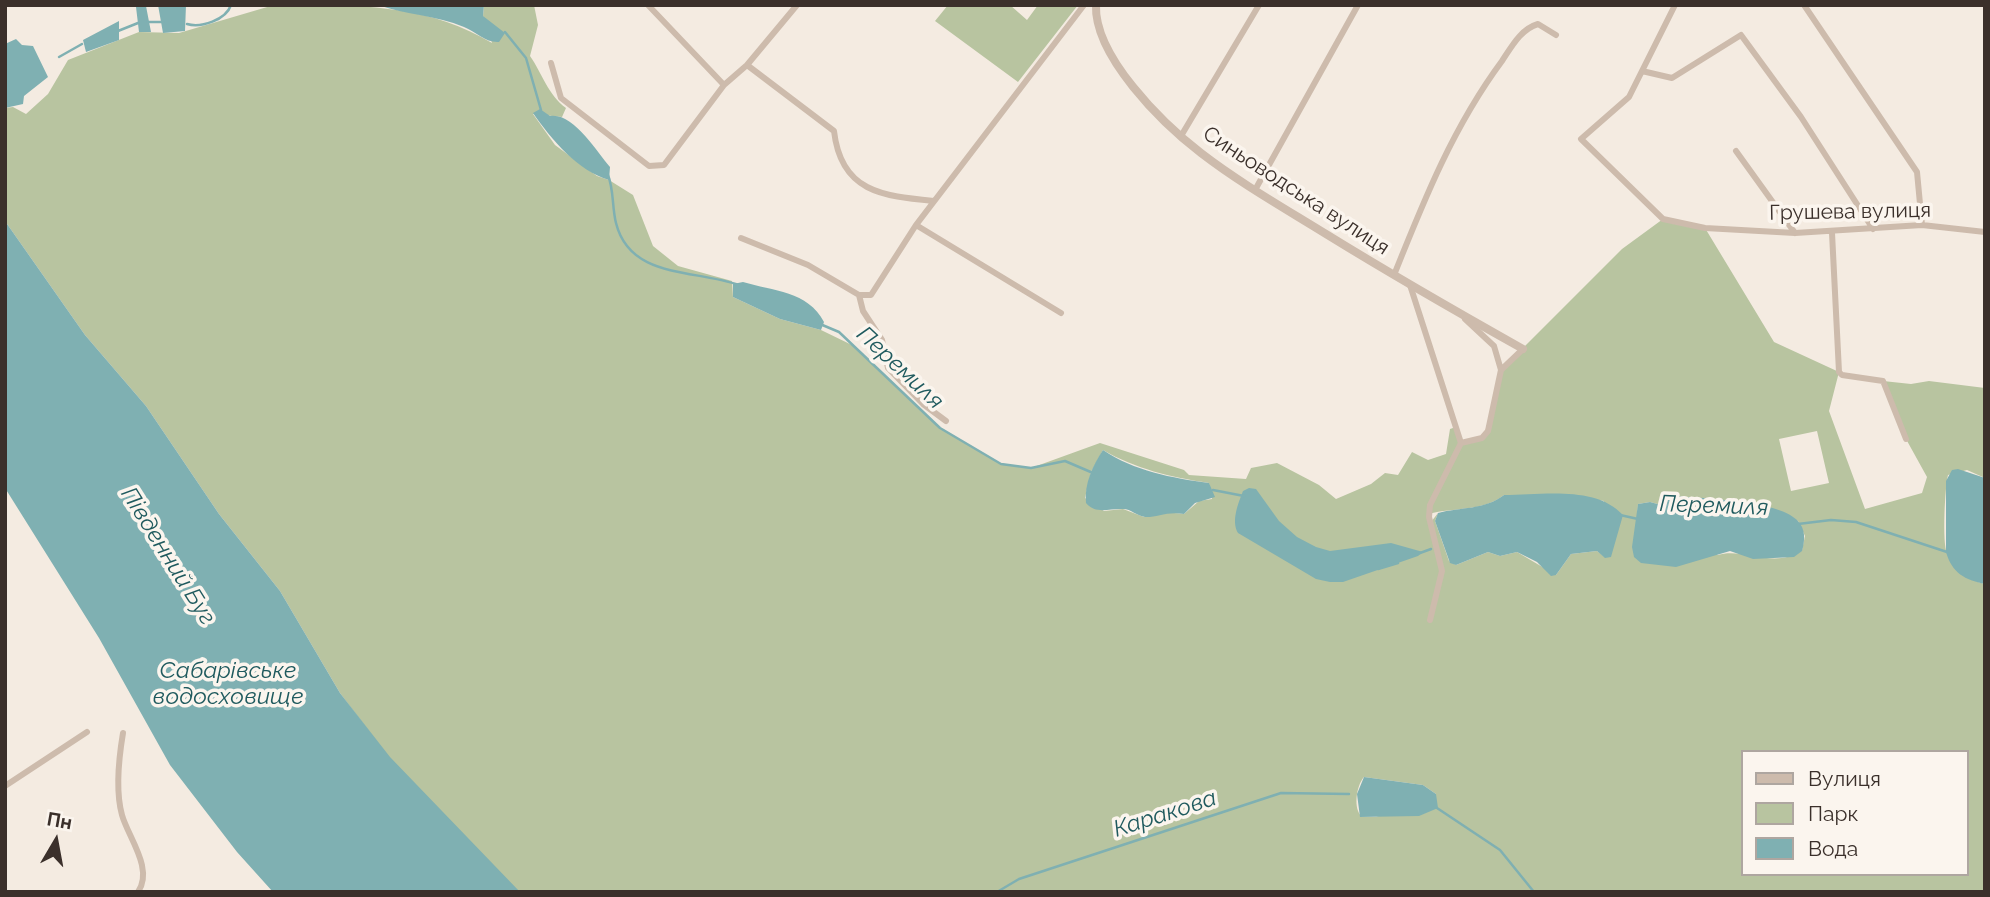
<!DOCTYPE html>
<html>
<head>
<meta charset="utf-8">
<style>
  body { margin:0 }
  #map { position:relative; width:1990px; height:897px; overflow:hidden; background:#f4ebe1; font-family:Raleway,sans-serif }
  canvas { display:block }
  .frame { position:absolute; inset:0; border:7px solid #3b302b; pointer-events:none }
  .legend { position:absolute; left:1741px; top:750px; width:228px; height:126px; box-sizing:border-box; background:#fbf5ee; border:2px solid #aea6a0; margin:0; padding:9px 12px; list-style:none; font-size:21px; color:#3b302b }
  .legend li { display:flex; align-items:center; gap:14px; height:35px }
  .legend b { width:35px; border:2px solid #aea6a0 }
  .north { position:absolute; left:21px; top:806px; width:70px; height:70px; -webkit-text-stroke:5px #fbf5ee; paint-order:stroke; rotate:10deg; font-size:19px; font-weight:700; line-height:28px; text-align:center; color:#3b302b }
  .north::after { content:''; display:block; margin:auto; width:24px; height:32px; background:#3b302b; clip-path:polygon(50% 0,100% 100%,50% 72%,0 100%) }
</style>
</head>
<body>
<div id="map">
<canvas width="1990" height="897"></canvas>
<div class="frame"></div>
<ul class="legend">
<li><b style="height:9px;background:#cdbbac"></b>Вулиця</li>
<li><b style="height:19px;background:#b8c4a0"></b>Парк</li>
<li><b style="height:19px;background:#7fb0b2"></b>Вода</li>
</ul>
<div class="north">Пн</div>
</div>
<script>
const c = document.querySelector('canvas').getContext('2d');
c.lineJoin = 'round';
function fillPath(path, color) { c.fillStyle = color; c.fill(path, 'evenodd'); }
function trace(path, color, width, dash) { c.strokeStyle = color; c.lineWidth = width; c.lineCap = dash ? 'butt' : 'round'; c.setLineDash(dash || []); c.stroke(path); }
function write(font, color, halo, rows, align = 'center') {
  c.font = font + ' Raleway,sans-serif'; c.lineWidth = 7; c.setLineDash([]); c.textBaseline = 'middle'; c.strokeStyle = halo; c.fillStyle = color; for (const [text, x, y, turn = 0] of rows) {
    c.save(); c.translate(x, y); c.rotate((+turn || 0) * Math.PI / 180); c.textAlign = isNaN(turn) ? turn : align; if (halo) c.strokeText(text, 0, 0); c.fillText(text, 0, 0); c.restore();
  }
}
const green = new Path2D(`
  M274,5C351,5 424,2 492,43L483,16L484,5H534L538,25L530,56C542,73 548,95 566,108L562,117L533,114L555,145L597,176L609,180L633,195L653,246L678,266L732,281L733,297L780,319L821,330L856,347L940,428L1001,464L1031,468L1100,443L1184,470L1189,475L1246,479L1251,468L1277,463L1319,485L1336,499L1371,484L1385,473L1398,475L1412,452L1428,460L1446,454L1450,429L1456,427L1461,443L1484,436L1501,370L1622,249L1663,219L1705,228L1774,342L1839,372L1829,411L1865,509L1922,493L1927,477L1906,439L1883,381L1911,384L1929,381L1985,388V478L1967,470L1948,475C1945,486 1942,543 1947,553C1954,568 1970,581 1985,584V892H490L340,693L280,591L219,514L146,406L85,335L5,221V108L13,107L26,114L48,94L68,60L139,32L179,33ZM1817,431L1829,483L1791,491L1779,439ZM1103,450C1136,469 1170,477 1209,483L1212,499L1199,501L1184,514L1166,512L1144,517L1123,509L1104,511L1085,498L1091,472ZM1504,495H1568L1604,501L1605,557L1597,551L1571,554L1556,575L1517,552L1500,556L1488,552L1456,565L1449,561L1435,521L1438,513L1431,522L1429,514C1454,507 1482,512 1504,495ZM1670,496L1745,502L1798,521L1805,536L1802,550C1775,570 1743,547 1718,555L1637,519L1638,504L1650,502L1665,506ZM1743,752H1967V874H1743ZM1364,777L1423,785L1436,794L1376,817H1362C1353,809 1356,786 1364,777Z
  M948,5H1010L1027,20L1038,5H1078L1018,82L935,21Z`);
const water = new Path2D(`
  M158,5H186L185,31L163,33Z
  M378,5H484L483,16L505,33L499,42C486,43 476,32 464,27C436,15 406,15 378,5Z
  M146,6L151,32H139L136,7Z
  M119,21V40L86,52L83,40Z
  M16,39L22,45L33,46L48,77L24,96L23,104L5,108V44Z
  M540,109L550,116C573,112 597,152 610,167L609,180C578,171 551,139 533,113Z
  M5,221L85,335L146,406L219,514L280,591L340,693L390,757L520,892H273L237,852L170,765L99,638L5,488Z
  M743,282C773,291 808,291 824,322L821,330L780,319L733,297V284Z
  M1103,450C1134,471 1172,478 1209,483L1215,497L1195,503L1184,514C1167,511 1155,518 1145,517C1137,516 1131,509 1123,509C1110,508 1096,515 1086,503C1084,484 1093,465 1103,450Z
  M1958,469L1985,478V584C1965,580 1952,573 1946,552V481L1952,470Z
  M1249,488L1256,489L1279,521L1297,537L1316,547L1330,551L1391,543L1423,552L1418,556L1343,582H1330L1316,579L1238,533C1231,521 1238,504 1243,491Z
  M1504,495C1541,495 1596,485 1623,515L1611,557L1605,558L1597,551L1571,554L1556,575L1551,576L1537,562L1517,552L1500,556L1488,552L1456,565L1450,563L1435,521L1438,513C1460,507 1485,510 1504,495Z
  M1670,496C1699,498 1777,500 1797,520C1806,529 1805,540 1802,551L1794,557L1753,559L1730,551L1676,567L1641,563L1634,557L1632,547L1638,504L1650,502L1665,506Z
  M1364,777L1423,785L1436,794L1438,808L1419,816L1360,817L1357,794Z`);
const stream = new Path2D(`
  M148,22H163
  M187,24C201,28 226,20 231,5
  M118,31L138,23
  M505,32L526,58L541,110
  M59,57L82,44
  M608,175C614,190 612,208 616,223C630,279 694,269 739,285
  M820,324L839,332L940,428L1001,464L1031,468L1065,461L1093,473
  M1213,490L1244,496
  M1620,515L1638,519
  M1798,524L1831,520L1856,522L1947,552
  M1420,553L1431,549
  M1378,569L1398,563
  M1437,808L1500,850L1534,892
  M997,892L1019,879L1281,793L1349,794`);
const minor = new Path2D(`
  M648,5L724,85
  M1675,5L1629,97L1581,139L1663,219L1705,228L1795,233L1922,225L1985,232
  M1804,5L1917,172L1922,225
  M551,63L561,98L649,166L664,165L724,85L747,65L797,5
  M747,65L834,131C841,192 882,196 934,201
  M1642,71L1672,78L1741,35L1801,117L1873,229
  M1181,136L1259,5
  M1736,151L1795,233
  M1255,190L1358,5
  M916,225L1061,313
  M1832,233L1839,372L1842,375L1883,381L1906,439
  M741,238L808,265L859,295H871L916,225L1084,5
  M1394,275C1424,200 1453,127 1502,61C1512,46 1521,29 1538,24L1556,35
  M1410,285L1461,443L1482,438L1488,431L1501,370
  M859,295L863,311L882,340L888,368L923,404L946,421
  M1465,319L1494,346L1501,370L1523,349
  M1430,620L1442,571L1429,517L1430,505L1461,443
  M123,733C119,757 115,790 122,815C128,837 154,869 138,892
  M5,786L87,732`);
const tertiary = new Path2D(`
  M1096,5C1094,56 1162,123 1201,153C1240,183 1284,208 1326,234C1391,274 1457,312 1523,349`);
const streetNames = [
  ["Синьоводська вулиця",1296,191,33],
  ["Грушева вулиця",1850,212,-1]
];
const waterNames = [
  ["Перемиля",900,368,43],
  ["Перемиля",1714,506,2],
  ["Південний Буг",168,556,58],
  ["Сабарівське",228,671],
  ["водосховище",228,697],
  ["Каракова",1165,814,-18]
];
fillPath(green, '#b8c4a0');
fillPath(water, '#7fb0b2');
trace(stream, '#7fb0b2', 2.5);
trace(minor, '#cdbbac', 6);
trace(tertiary, '#cdbbac', 8);
write('21px', '#3b302b', '#fbf5ee', streetNames);
write('italic 23px', '#1f5a5e', '#fbf5ee', waterNames);
</script>
</body>
</html>
